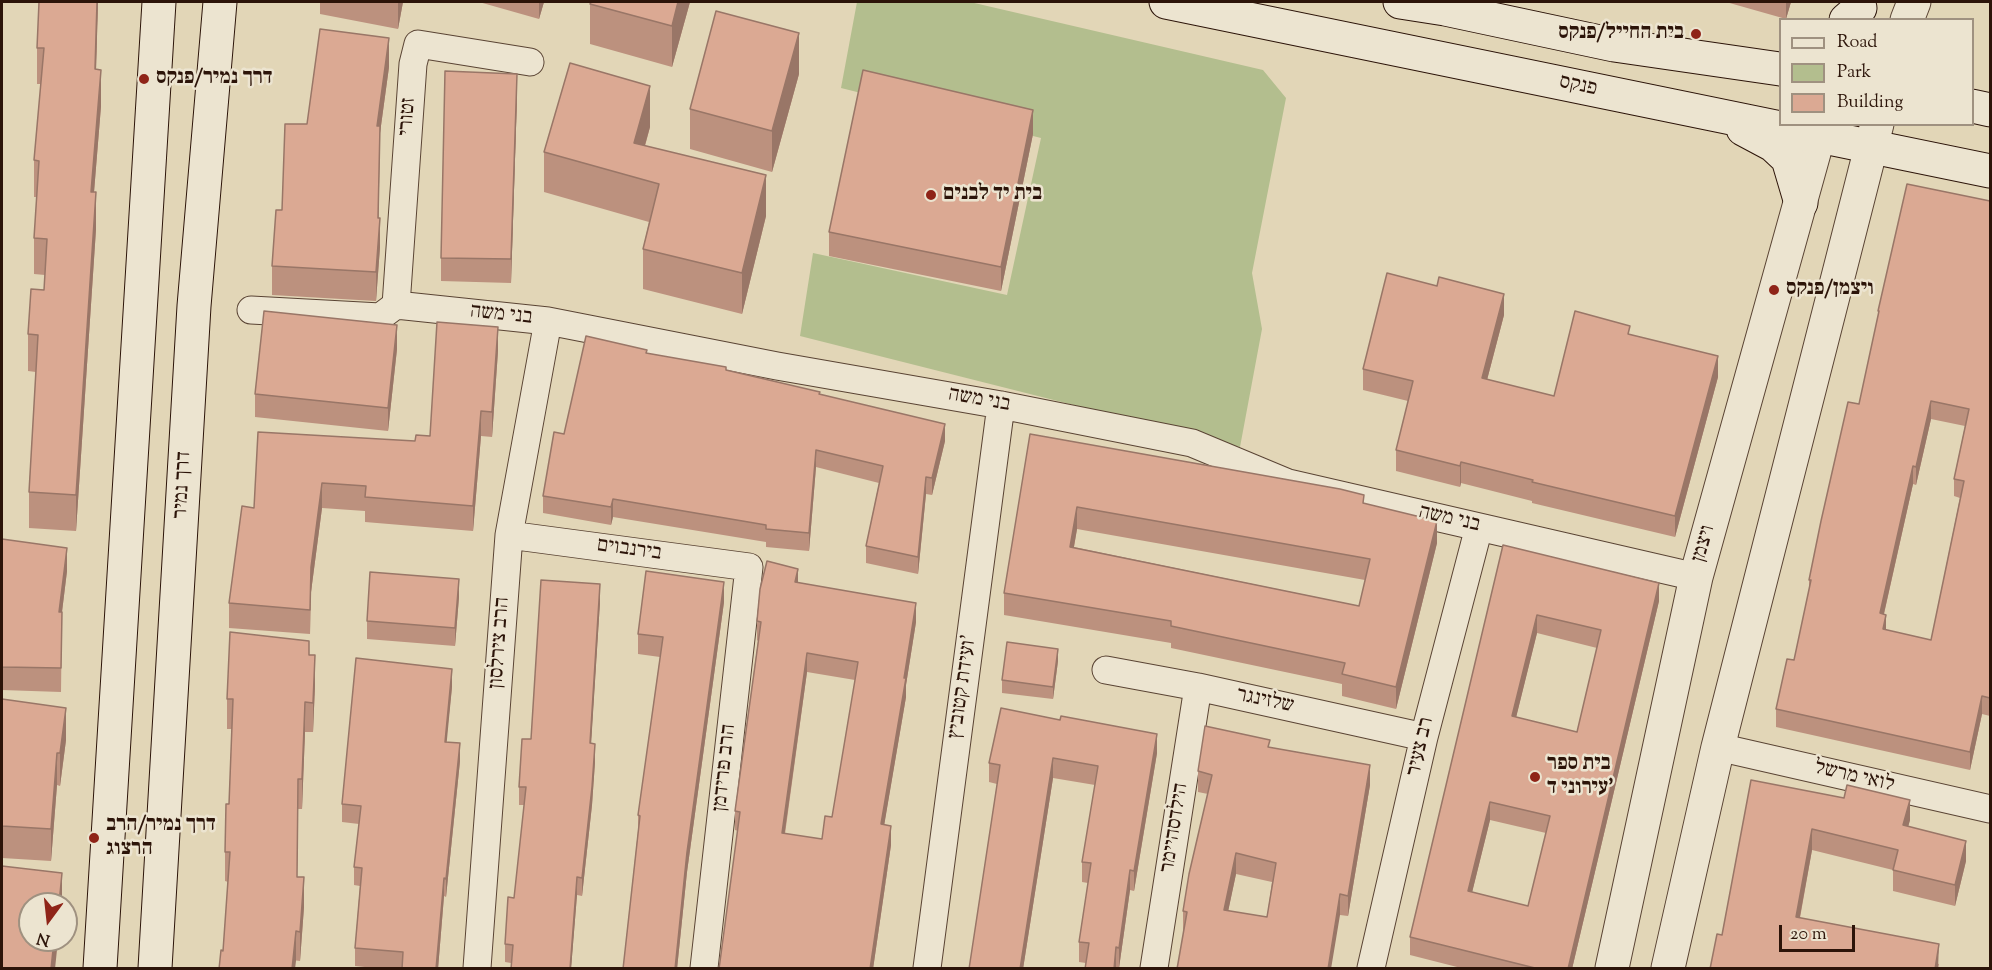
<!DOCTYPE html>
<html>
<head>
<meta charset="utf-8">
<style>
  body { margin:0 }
  #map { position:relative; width:1992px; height:970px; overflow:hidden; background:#e2d6b7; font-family:"Sorts Mill Goudy",serif }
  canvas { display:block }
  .frame { position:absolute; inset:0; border:3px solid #2c1409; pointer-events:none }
  .legend { position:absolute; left:1779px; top:18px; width:195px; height:108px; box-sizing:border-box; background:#ece4d0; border:2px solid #9f9180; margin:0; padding:8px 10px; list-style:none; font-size:18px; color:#2c1409 }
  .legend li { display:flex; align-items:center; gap:12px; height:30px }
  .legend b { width:30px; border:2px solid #9f9180 }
  .north { position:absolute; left:18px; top:892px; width:60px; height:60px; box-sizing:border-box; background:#ece4d0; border:2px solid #9f9180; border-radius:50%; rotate:195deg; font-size:16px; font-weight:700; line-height:24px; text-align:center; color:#2c1409 }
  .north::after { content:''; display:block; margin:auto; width:21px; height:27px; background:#8f2418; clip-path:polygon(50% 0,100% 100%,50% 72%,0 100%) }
  .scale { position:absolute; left:1779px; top:925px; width:76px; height:27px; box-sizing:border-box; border:3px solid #2c1409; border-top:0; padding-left:8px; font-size:18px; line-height:21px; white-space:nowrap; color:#2c1409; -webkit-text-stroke:4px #ece4d0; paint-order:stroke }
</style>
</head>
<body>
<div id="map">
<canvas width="1992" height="970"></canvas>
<div class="frame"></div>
<ul class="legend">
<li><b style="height:8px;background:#ece4d0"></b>Road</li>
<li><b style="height:16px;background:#b3be8e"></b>Park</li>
<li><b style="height:16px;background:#dba993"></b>Building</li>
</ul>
<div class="north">N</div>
<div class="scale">20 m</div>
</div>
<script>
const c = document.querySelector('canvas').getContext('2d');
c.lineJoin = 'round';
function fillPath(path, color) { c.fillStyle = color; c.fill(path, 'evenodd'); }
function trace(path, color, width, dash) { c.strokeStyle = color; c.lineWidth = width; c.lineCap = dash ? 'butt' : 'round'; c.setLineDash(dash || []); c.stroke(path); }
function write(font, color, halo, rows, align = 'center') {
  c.font = font + ' "Sorts Mill Goudy","Frank Ruhl Libre",serif'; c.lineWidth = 5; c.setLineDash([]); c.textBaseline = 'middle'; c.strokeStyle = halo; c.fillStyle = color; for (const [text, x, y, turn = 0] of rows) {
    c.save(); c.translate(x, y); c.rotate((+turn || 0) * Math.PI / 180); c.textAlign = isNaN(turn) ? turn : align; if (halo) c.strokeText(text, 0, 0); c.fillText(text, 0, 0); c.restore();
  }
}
const green = new Path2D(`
  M857,2H970L1263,70L1286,98L1252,273L1262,329L1240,447L800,336L813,253L1007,295L1041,138L841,88Z`);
const minor = new Path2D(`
  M396,305L413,64L418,44L530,62
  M251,310L380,317L396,305L548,321L777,366L1001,405L1192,443L1288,483L1696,577
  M509,535L749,567L704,968
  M1106,670L1198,687L1424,737
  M1718,747L1990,809
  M477,968L509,535L548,321
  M927,968L1001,405
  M1154,968L1198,687
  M1371,968L1424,737L1479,527`);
const tertiary = new Path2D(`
  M1907,20L1914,2
  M1612,968L1696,577L1822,124
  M1668,968L1718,747L1877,124`);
const secondary = new Path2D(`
  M1166,2L1990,171
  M1400,2L1445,9L1614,45L1780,69
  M1846,20L1860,8
  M1972,106L1990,110
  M1743,129L1773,145L1788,159L1801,203
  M100,968L159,2
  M155,968L194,306L220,2`);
const wall = new Path2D(`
  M98,2L96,69L101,106L94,192L96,229L76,531L29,528V492L36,372L28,371V334L44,290L45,275L34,274V238L37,197H34V160L41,84H37V48Z
  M320,2H403L398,29L320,14Z
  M479,2H544L539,19Z
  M690,2L672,67L590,44V4Z
  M1726,2H1791L1786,19Z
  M389,67L380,133L378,218L380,247L376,301L272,295V266L282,210L307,124Z
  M799,74L772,172L690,149V109Z
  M517,97L511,283L441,281V258Z
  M650,127L645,146L766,216L742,314L643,289V249L649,222L544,192V152Z
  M1033,134L1001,291L829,256V232Z
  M1990,201V716L1982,714L1970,770L1776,727V709L1794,660L1809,589V580L1859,404L1878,319V311ZM1931,419L1965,426L1954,479V496L1960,498L1931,640L1886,630L1884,614L1913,484L1916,485Z
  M1437,286L1504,315L1487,380L1554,396L1630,334L1718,377L1675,537L1532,503V501L1461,483L1460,487L1396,471V450L1408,401L1363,390V369Z
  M397,349L388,431L255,417V394Z
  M498,351L492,437L481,436L473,531L365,522V511L322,508L311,592L310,634L229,628V603L254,508L415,441L430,436Z
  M647,354L726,370L820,394L945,441L932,495L926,494L918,574L866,563V546L879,483L816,467L809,551L766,547V542L613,517L611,525L543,513V496L564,434Z
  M1030,434L1364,503L1437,543L1396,709L1342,696V684L1171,648V643L1004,615V593ZM1077,529L1365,580L1359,606L1074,547Z
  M2,539L67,571L62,612L61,692L2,690Z
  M1503,545L1659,601L1572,969H1465L1410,955V937ZM1537,633L1597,648L1577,732L1516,717ZM1490,820L1546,833L1528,906L1472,892Z
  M767,561L798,569V583L916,603V622L906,685V697L884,825L891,826V845L873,969H719L738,831L735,830V811L758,641L757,640V621L760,589ZM807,672L855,680L832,817L825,816L822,839L785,834Z
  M459,597L455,646L367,639V621Z
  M600,602L591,743L595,762L592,805L582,896L577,895L571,969H511V963L505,962V944L514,898L525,805H519V787L531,739Z
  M724,602L687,872L677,969H623L638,831V815L660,657L638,654V634Z
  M309,655L315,685L313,732H305L302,809H298L297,877L304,907L300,961L223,951L228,882L225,881V852L229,804L232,729H227V699Z
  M1058,661L1053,699L1002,693V680Z
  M452,687L446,742L460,761L446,897L444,896L438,969H384L355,966V948L360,886L354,885V867L359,824L342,822V804Z
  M2,699L66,740L60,786L57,785L51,861L2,858Z
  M1001,708L1157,753L1134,891L1130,890L1119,968L1116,967V969H1085L1086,963L1079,962V942L1088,883L1082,882V862L1095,785L1053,778L1023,969H969L997,784L989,782V763Z
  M1270,748L1370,785L1348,916L1340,915L1183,932V911L1208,794L1198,792V771ZM1236,874L1272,882L1267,917L1228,911Z
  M1751,780L1910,820L1908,826L1966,861L1955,906L1893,891V870L1812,850L1800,918L1939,964L1938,969H1710L1722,935Z`);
const shadedWall = new Path2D(`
  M97,2H98L95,106V69Z
  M398,2H403L398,29Z
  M539,2H544L539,19Z
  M678,2H690L672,67V26Z
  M1786,2H1791L1786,19Z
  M799,33V74L772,172V131Z
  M389,38V67L380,133L378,244L380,218V247L376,301L377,126Z
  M101,70V106L91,229V192Z
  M517,74V97L511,283V259Z
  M650,86V127L636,177L634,143Z
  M1033,110V134L1001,291V267Z
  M766,175V216L742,314V273Z
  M96,192V229L76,531V495Z
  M1504,294V315L1482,399V378Z
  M397,325V349L388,431V408Z
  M498,327V351L492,437V412Z
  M1718,356V377L1675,537V516Z
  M1931,401V419L1916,485V467Z
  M481,411V436L473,531V506Z
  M945,424V441L932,495V478Z
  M816,450V467L809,551V533Z
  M1461,462V483L1460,487V466Z
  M1913,466V484L1880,631V613Z
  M926,477V494L918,574V557Z
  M322,483V508L311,592L310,634L311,567Z
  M613,499V517L611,525V507Z
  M1077,507V529L1070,569V547Z
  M1437,521V543L1396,709V687Z
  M67,548V571L59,636V612Z
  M798,569V588L795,582Z
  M459,579V597L455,646V628Z
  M724,582V602L687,872L677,969H675L687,852Z
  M1659,583V601L1572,969H1568Z
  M600,584V602L590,761V743Z
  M916,603V622L906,685V697L881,844V824L904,678Z
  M1537,615V633L1512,734V716Z
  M1886,615V633L1883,629Z
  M1058,649V661L1053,699V687Z
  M807,653V672L782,852V833Z
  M315,655V685L313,732V703Z
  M452,669V687L445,760V742Z
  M1982,696V714L1970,770V752Z
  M305,702V732L302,809V779Z
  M66,708V740L60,786V753Z
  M1157,734V753L1134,891V871Z
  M460,743V761L446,897V879Z
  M595,744V762L592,805L582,896V878Z
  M57,753V785L51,861V829Z
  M1053,758V778L1023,969H1020Z
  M1370,765V785L1348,916V896Z
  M1910,800V820L1903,846V825Z
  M1490,802V820L1468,909V891Z
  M891,826V845L873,969H870Z
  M1812,829V850L1796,938V917Z
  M1966,841V861L1955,906V885Z
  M1236,853V874L1224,931V910Z
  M1130,870V890L1119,968V948Z
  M62,873V904H59Z
  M304,877V907L300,961V932Z
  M577,877V895L571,969H570Z
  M444,878V896L438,969H436Z
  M1340,894V915L1331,969H1328Z
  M296,931V961L295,969H292Z
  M54,940H58L55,969H51Z
  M1939,944L1938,969H1935Z
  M1116,947V969H1114Z`);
const building = new Path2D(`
  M39,2H97L95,69L101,70L91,192H96L76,495L29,492L38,335L28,334L31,289L44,290L47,239L34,238L39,161L34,160L44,48H37Z
  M591,2H678L672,26L590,4Z
  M716,11L799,33L772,131L690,109Z
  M320,29L389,38L377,126H380L378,218H380L376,272L272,266L276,210H282L285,124H307Z
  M570,63L650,86L634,143L766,175L742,273L643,249L659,184L544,152Z
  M863,70L1033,110L1001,267L829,232Z
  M445,71L517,74L511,259L441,258Z
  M1907,184L1990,201V698L1982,696L1970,752L1776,709L1787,659L1794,660L1811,580H1809L1821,521L1848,402L1859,404L1879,311H1878ZM1931,401L1969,409L1954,479L1964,481L1931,640L1883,629L1886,615L1880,613L1913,466L1916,467Z
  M1387,273L1437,286L1439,277L1504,294L1482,378L1554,396L1575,311L1630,326L1628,334L1718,356L1675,516L1532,482L1533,480L1461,462L1460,466L1396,450L1413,381L1363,369Z
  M264,311L397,325L388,408L255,394Z
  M437,322L498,327L492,412L481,411L473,506L365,497L366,486L322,483L311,567L310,610L229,603L242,506L254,508L258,432L415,441L416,435L430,436Z
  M586,336L647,350L646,353L726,367V370L820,392L819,394L945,424L932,478L926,477L918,557L866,546L883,466L816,450L809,533L766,529V525L613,499L611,507L543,496L554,432L564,434Z
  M1030,434L1340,489L1364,495L1363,503L1437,521L1396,687L1342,674L1345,663L1171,626V621L1004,593ZM1077,507L1370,559L1359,606L1070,547Z
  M2,539L67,548L59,612H62L61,668L2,667Z
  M1503,545L1659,583L1568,969H1539L1410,937ZM1537,615L1601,630L1577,732L1512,716ZM1490,802L1550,816L1528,906L1468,891Z
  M767,561L798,569L795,582L916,603L904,678H906L881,824L891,826L870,969H719L740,812L735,811L761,622L757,621L760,589ZM807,653L858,662L832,817L825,816L822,839L782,833Z
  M646,571L724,582L687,852L675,969H623L640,816L638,815L663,637L638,634Z
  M370,572L459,579L455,628L367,621Z
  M541,580L600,584L590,743L595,744L592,787L582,878L577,877L570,969H511L513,945L505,944L508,897L514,898L526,787H519L522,739H531Z
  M230,632L309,641V655H315L313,703L305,702L302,779H298L297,877H304L300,932L296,931L292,969H219L221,950L223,951L230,852H225L226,804H229L233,699H227Z
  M1007,642L1058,649L1053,687L1002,680Z
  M356,658L452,669L445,742L460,743L446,879L444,878L436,969H402L403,952L355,948L362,868L354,867L361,806L342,804Z
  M2,699L66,708L60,753H57L51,829L2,826Z
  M1001,708L1060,720L1061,716L1157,734L1134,871L1130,870L1119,948L1116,947L1114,969H1085L1089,943L1079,942L1091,863L1082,862L1098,766L1053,758L1020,969H969L1000,765L989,763Z
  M1205,726L1270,740L1268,747L1370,765L1348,896L1340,894L1328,969H1177L1187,912L1183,911L1189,874L1212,775L1198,771ZM1236,853L1276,863L1267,917L1224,910Z
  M1751,780L1844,798L1847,785L1910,800L1903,825L1966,841L1955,885L1893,870L1898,850L1812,829L1796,917L1939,944L1935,969H1710L1717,934L1722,935Z
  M2,866L62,873L59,904H30V940H54L51,969H2Z`);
const markers = [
  [1696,34,6,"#8f2418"],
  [144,79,6,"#8f2418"],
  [931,195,6,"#8f2418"],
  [1774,290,6,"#8f2418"],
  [1535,777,6,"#8f2418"],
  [94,838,6,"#8f2418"]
];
const poiNames = [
  ["בית החייל/פנקס",1684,34,"right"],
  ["דרך נמיר/פנקס",156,79],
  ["בית יד לבנים",943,195],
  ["ויצמן/פנקס",1786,290],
  ["בית ספר",1547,765],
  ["עירוני ד'",1547,789],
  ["דרך נמיר/הרב",106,826],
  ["הרצוג",106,850]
];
const streetNames = [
  ["פנקס",1578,87,12],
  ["זטורי",409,117,-86],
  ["בני משה",501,316,6],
  ["בני משה",979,401,10],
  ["דרך נמיר",184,485,-87],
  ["בני משה",1449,520,13],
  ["ויצמן",1705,544,-74],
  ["בירנבוים",629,551,8],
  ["הרב צירלסון",501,643,-86],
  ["ועידת קטוביץ'",964,687,-82],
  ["שלזינגר",1265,702,12],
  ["רב צעיר",1422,747,-77],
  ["הרב פרידמן",726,768,-84],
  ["לואי מרשל",1854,778,13],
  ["הילדסהיימר",1176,828,-81]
];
fillPath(green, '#b3be8e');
trace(minor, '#5a4434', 29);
trace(tertiary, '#5a4434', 35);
trace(secondary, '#2c1409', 35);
trace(minor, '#ece4d0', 27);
trace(tertiary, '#ece4d0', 33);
trace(secondary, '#ece4d0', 33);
fillPath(wall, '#bc917e');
fillPath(shadedWall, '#997667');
fillPath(building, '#dba993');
trace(building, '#997667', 1.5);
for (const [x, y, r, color] of markers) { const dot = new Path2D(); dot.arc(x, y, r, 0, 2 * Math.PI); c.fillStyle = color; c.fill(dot); trace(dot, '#ece4d0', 2); }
write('bold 21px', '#2c1409', '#ece4d0', poiNames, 'left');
write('21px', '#2c1409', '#ece4d0', streetNames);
</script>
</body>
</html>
